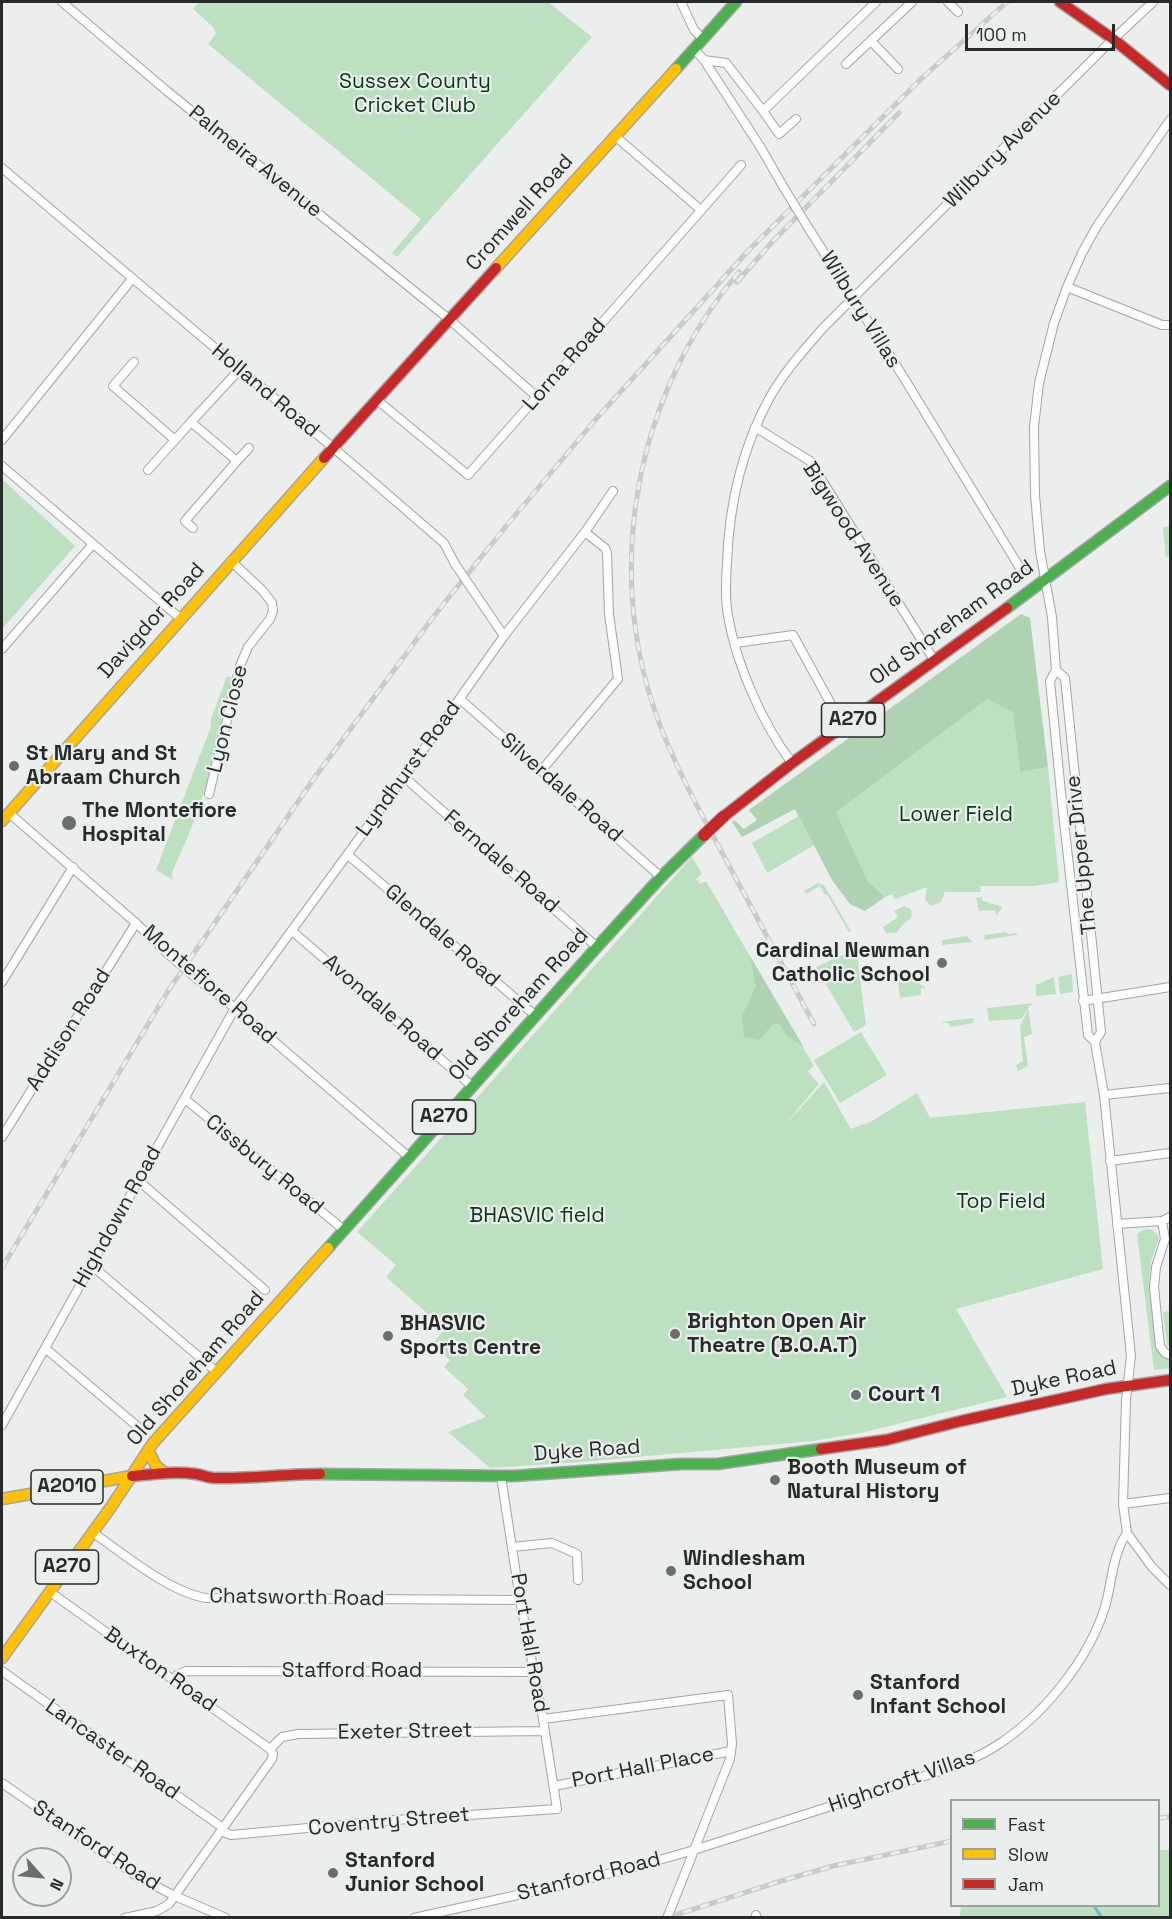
<!DOCTYPE html>
<html>
<head>
<meta charset="utf-8">
<style>
  body { margin:0 }
  #map { position:relative; width:1172px; height:1919px; overflow:hidden; background:#ebeeed; font-family:"Space Grotesk",sans-serif }
  canvas { display:block }
  .frame { position:absolute; inset:0; border:3px solid #282929; pointer-events:none }
  .legend { position:absolute; left:950px; top:1799px; width:210px; height:108px; box-sizing:border-box; background:#eaefee; border:2px solid #9ca09f; margin:0; padding:8px 10px; list-style:none; font-size:18px; color:#282929 }
  .legend li { display:flex; align-items:center; gap:12px; height:30px }
  .legend b { width:30px; border:2px solid #9ca09f }
  .north { position:absolute; left:12px; top:1847px; width:60px; height:60px; box-sizing:border-box; background:#eaefee; border:2px solid #9ca09f; border-radius:50%; rotate:117deg; font-size:16px; font-weight:700; line-height:24px; text-align:center; color:#282929 }
  .north::after { content:''; display:block; margin:auto; width:21px; height:27px; background:#6c6e6e; clip-path:polygon(50% 0,100% 100%,50% 72%,0 100%) }
  .scale { position:absolute; left:965px; top:24px; width:150px; height:27px; box-sizing:border-box; border:3px solid #282929; border-top:0; padding-left:8px; font-size:18px; line-height:21px; white-space:nowrap; color:#282929; -webkit-text-stroke:4px #eaefee; paint-order:stroke }
</style>
</head>
<body>
<div id="map">
<canvas width="1172" height="1919"></canvas>
<div class="frame"></div>
<ul class="legend">
<li><b style="height:8px;background:#4caf50"></b>Fast</li>
<li><b style="height:8px;background:#ffc107"></b>Slow</li>
<li><b style="height:8px;background:#c62828"></b>Jam</li>
</ul>
<div class="north">N</div>
<div class="scale">100 m</div>
</div>
<script>
const c = document.querySelector('canvas').getContext('2d');
c.lineJoin = 'round';
function fillPath(path, color) { c.fillStyle = color; c.fill(path, 'evenodd'); }
function trace(path, color, width, dash) { c.strokeStyle = color; c.lineWidth = width; c.lineCap = dash ? 'butt' : 'round'; c.setLineDash(dash || []); c.stroke(path); }
function write(font, color, halo, rows, align = 'center') {
  c.font = font + ' "Space Grotesk",sans-serif'; c.lineWidth = 4.5; c.setLineDash([]); c.textBaseline = 'middle'; c.strokeStyle = halo; c.fillStyle = color; for (const [text, x, y, turn = 0] of rows) {
    c.save(); c.translate(x, y); c.rotate((+turn || 0) * Math.PI / 180); c.textAlign = isNaN(turn) ? turn : align; if (halo) c.strokeText(text, 0, 0); c.fillText(text, 0, 0); c.restore();
  }
}
const green = new Path2D(`
  M199,2H548L592,37L397,257L392,253L421,219L208,44L216,34L213,27L193,9Z
  M2,479L75,546L2,629Z
  M1170,526V556L1166,557L1163,527Z
  M227,676L233,678L212,768L196,817L172,873L173,880L156,870L210,729L211,719Z
  M988,699L1013,713L1020,772L1048,767L1059,882L1034,886H980L981,892H945L941,902L931,906L925,899L927,887L895,899L892,894L885,897L867,880L836,812Z
  M799,816L814,845L767,873L752,843Z
  M692,857L702,874L696,879L700,884L706,881L814,1066L808,1071L819,1084L782,1128L824,1082L851,1129L872,1121L917,1093L930,1118L1085,1102L1103,1269L956,1309L1007,1397L861,1433L813,1441L581,1462L490,1468L448,1432L486,1417L463,1395L468,1389L444,1367L450,1360L432,1344L445,1329L386,1277L396,1265L357,1232Z
  M818,883L824,885L851,931L849,932L827,894L825,895L820,886L806,894L804,891Z
  M982,897L983,901L1003,907L996,915L995,910L979,911L976,898Z
  M904,906L911,909L912,914L911,919L906,921L896,933H886L883,927L898,917L894,911Z
  M1006,932L1007,934L1017,933V935L984,940L985,935Z
  M967,936L973,942L942,945V940Z
  M856,945L866,1025L854,1032L816,967L842,955Z
  M1072,974L1073,992L1060,994L1058,977Z
  M903,975H915L920,984L926,988H921V995L900,998L898,982Z
  M1054,977L1056,994L1036,996V985Z
  M1034,1003L1028,1007L1032,1034L1024,1037L1028,1066L1018,1071L1016,1065L1023,1061L1020,1027L1028,1009L1021,1019L989,1021L987,1008Z
  M973,1018L974,1023L950,1027L949,1023H943L942,1022Z
  M861,1032L887,1075L840,1103L814,1060Z
  M1150,1229L1156,1233L1159,1238L1151,1261L1149,1285L1157,1348L1161,1355L1170,1360V1368L1154,1370L1137,1234L1143,1230Z
  M1170,1311V1348L1167,1344L1163,1312Z
  M1159,1850H1170V1917H960L961,1906H1158Z`);
const forest = new Path2D(`
  M1021,614L1030,618L1048,767L1020,772L1013,713L988,699L836,812L867,880L885,897L865,911L850,904L832,880L795,809L742,837L732,822L734,820L744,829L757,820L749,810Z
  M750,956L803,1046L787,1036L779,1023L772,1025L759,1040L744,1037L742,1016L756,986Z`);
const stream = new Path2D(`
  M1094,1906L1102,1918`);
const street = new Path2D(`
  M62,2L167,91L450,320L537,397
  M681,2L694,30L703,39
  M948,2L958,12
  M871,41L898,69
  M694,49L704,60L761,148L784,188
  M704,60L726,63L763,111L876,2
  M846,64L912,2
  M763,111L779,134L796,119
  M615,136L701,210
  M2,168L363,473L444,543L455,564
  M809,229L904,378L1023,573
  M1067,287L1162,325H1170
  M134,362L113,386L175,440L191,422L237,461L185,521L193,528
  M377,400L468,475L741,165
  M191,422L240,369
  M755,427L810,461L934,660
  M2,440L132,279
  M237,461L249,448
  M2,466L181,619
  M148,470L175,440
  M472,589L504,636
  M736,643L793,635L843,726
  M2,649L93,544
  M1056,670L1065,678L1101,1032L1095,1042
  M460,699L661,877
  M792,763C761,722 734,659 727,609C725,593 726,578 727,563C729,505 742,448 770,397C784,372 804,350 823,328L1106,46L1153,2
  M541,771L618,679L609,614L607,553L605,548L585,532
  M404,777L597,947
  M209,794L240,666L248,647L270,619L273,611L272,603L263,591L231,561
  M9,813L136,923L167,953
  M348,855L536,1016
  M292,931L472,1086
  M196,978L235,1008L409,1157
  M2,982L73,867
  M1083,1001L1170,987
  M1104,1095L1170,1088
  M185,1099L344,1230
  M2,1137L136,923
  M1110,1161L1170,1153
  M139,1181L265,1290
  M1162,1221L1165,1239L1156,1267L1154,1287L1160,1346L1165,1353L1170,1355
  M1117,1224L1162,1221L1170,1217
  M90,1267L97,1270L217,1372
  M45,1348L144,1432
  M2,1425L235,1008L404,777L504,636L585,532L613,491
  M1123,1504L1170,1498
  M92,1532C124,1554 169,1592 206,1598L520,1600
  M1127,1533L1152,1567L1170,1585
  M512,1547L552,1543L577,1554L578,1580
  M50,1592L270,1749
  M2,1671L223,1828
  M174,1680L177,1675L186,1671L534,1672
  M543,1719L728,1695L732,1744L730,1759L689,1863
  M270,1749L282,1737L298,1734L544,1731
  M2,1783L138,1877L175,1896L226,1918
  M554,1786L731,1751
  M221,1831L231,1835L395,1820L557,1809L543,1719L520,1600L501,1476
  M756,1915L757,1918
  M125,1918L157,1911L169,1904L272,1759L273,1754L270,1749
  M414,1918L549,1888L628,1869L694,1850L959,1765C971,1759 984,1754 996,1746C1043,1716 1088,1661 1105,1607C1112,1583 1112,1555 1127,1533L1123,1504L1126,1400L1131,1356L1104,1095L1095,1042L1088,1035L1063,813L1050,681L1056,670L1052,617L1040,551L1035,495L1034,427L1039,383L1054,323L1067,287L1082,253L1097,226L1170,120`);
const fast = new Path2D(`
  M676,69L736,2
  M1007,608L1170,486
  M328,1248L597,947L661,877L704,835
  M320,1474L514,1476L681,1464H717L821,1449`);
const slow = new Path2D(`
  M496,268L676,69
  M2,821L324,458
  M148,1450L156,1466L165,1473
  M2,1499L132,1476
  M2,1658L111,1507L153,1443L328,1248`);
const jam = new Path2D(`
  M1060,2L1113,39L1170,85
  M324,458L496,268
  M723,817L792,763L1007,608
  M821,1449L886,1440L961,1421L1106,1389L1170,1380
  M132,1476C153,1474 175,1471 196,1474C203,1475 208,1478 214,1478C250,1479 285,1474 320,1474`);
const rail = new Path2D(`
  M739,272C636,394 603,567 657,717C675,767 701,813 726,860C756,915 785,970 814,1024
  M737,282L773,241L899,113
  M2,1268L168,991L315,777L434,616L507,525L596,419L747,252L923,77L1007,2
  M1158,1818L1170,1817
  M666,1918L781,1881L833,1866L952,1841`);
const streetBridge = new Path2D(`
  M784,188L809,229
  M455,564L472,589
  M167,953L196,978
  M667,1918L689,1863`);
const jamBridge = new Path2D(`
  M704,835L723,817`);
const markers = [
  [14,766,6,"#6c6e6e"],
  [69,823,8,"#6c6e6e"],
  [942,963,6,"#6c6e6e"],
  [675,1334,6,"#6c6e6e"],
  [388,1336,6,"#6c6e6e"],
  [856,1395,6,"#6c6e6e"],
  [775,1480,6,"#6c6e6e"],
  [671,1571,6,"#6c6e6e"],
  [858,1695,6,"#6c6e6e"],
  [333,1873,6,"#6c6e6e"]
];
const shields = [
  [853,720,63],
  [444,1117,63],
  [67,1487,72],
  [67,1567,63]
];
const shieldNames = [
  ["A270",853,720],
  ["A270",444,1117],
  ["A2010",67,1487],
  ["A270",67,1567]
];
const parkNames = [
  ["Sussex County",415,82],
  ["Cricket Club",415,106],
  ["Lower Field",956,815],
  ["Top Field",1001,1202],
  ["BHASVIC field",537,1216]
];
const streetNames = [
  ["Wilbury Avenue",1003,150,-45],
  ["Palmeira Avenue",255,162,39],
  ["Cromwell Road",520,213,-48],
  ["Wilbury Villas",860,310,58],
  ["Lorna Road",565,365,-49],
  ["Holland Road",265,391,40],
  ["Bigwood Avenue",853,535,57],
  ["Davigdor Road",152,621,-48],
  ["Old Shoreham Road",952,623,-36],
  ["Lyon Close",228,719,-76],
  ["Lyndhurst Road",409,769,-54],
  ["Silverdale Road",561,788,41],
  ["The Upper Drive",1082,855,-96],
  ["Ferndale Road",501,862,41],
  ["Glendale Road",442,936,41],
  ["Montefiore Road",209,985,41],
  ["Old Shoreham Road",519,1005,-48],
  ["Avondale Road",382,1008,41],
  ["Addison Road",69,1030,-58],
  ["Cissbury Road",264,1165,39],
  ["Highdown Road",118,1217,-61],
  ["Old Shoreham Road",196,1369,-49],
  ["Dyke Road",1064,1379,-12],
  ["Dyke Road",587,1451,-4],
  ["Chatsworth Road",297,1598,1],
  ["Port Hall Road",529,1643,80],
  ["Buxton Road",160,1670,35],
  ["Stafford Road",352,1671],
  ["Exeter Street",405,1732,-1],
  ["Lancaster Road",112,1750,35],
  ["Port Hall Place",643,1768,-11],
  ["Highcroft Villas",902,1782,-19],
  ["Coventry Street",389,1822,-5],
  ["Stanford Road",96,1846,33],
  ["Stanford Road",589,1877,-14]
];
const poiNames = [
  ["St Mary and St",26,754],
  ["Abraam Church",26,778],
  ["The Montefiore",82,811],
  ["Hospital",82,835],
  ["Cardinal Newman",930,951,"right"],
  ["Catholic School",930,975,"right"],
  ["Brighton Open Air",687,1322],
  ["Theatre (B.O.A.T)",687,1346],
  ["BHASVIC",400,1324],
  ["Sports Centre",400,1348],
  ["Court 1",868,1395],
  ["Booth Museum of",787,1468],
  ["Natural History",787,1492],
  ["Windlesham",683,1559],
  ["School",683,1583],
  ["Stanford",870,1683],
  ["Infant School",870,1707],
  ["Stanford",345,1861],
  ["Junior School",345,1885]
];
fillPath(green, '#bde0c0');
fillPath(forest, '#aed2b2');
trace(stream, '#70b5ce', 3);
trace(street, '#a3a5a4', 10);
trace(fast, '#a3a5a4', 13);
trace(slow, '#a3a5a4', 13);
trace(jam, '#a3a5a4', 13);
trace(street, '#fcfcfc', 8);
trace(fast, '#4caf50', 10);
trace(slow, '#ffc107', 10);
trace(jam, '#c62828', 10);
trace(rail, '#c9caca', 5);
trace(rail, '#eaefee', 3, [9]);
trace(streetBridge, '#a3a5a4', 10, []);
trace(jamBridge, '#c9caca', 14, []);
trace(streetBridge, '#fcfcfc', 8);
trace(jamBridge, '#c62828', 12);
for (const [x, y, r, color] of markers) { const dot = new Path2D(); dot.arc(x, y, r, 0, 2 * Math.PI); c.fillStyle = color; c.fill(dot); trace(dot, '#eaefee', 2); }
for (const [x, y, w] of shields) { const box = new Path2D(); box.roundRect(x - w / 2, y - 17, w, 34, 4.5); c.fillStyle = '#eaefee'; c.fill(box); trace(box, '#282929', 1.5); }
write('bold 20px', '#282929', null, shieldNames);
write('21px', '#093813', '#eaefee', parkNames);
write('21px', '#282929', '#eaefee', streetNames);
write('bold 21px', '#282929', '#eaefee', poiNames, 'left');
</script>
</body>
</html>
